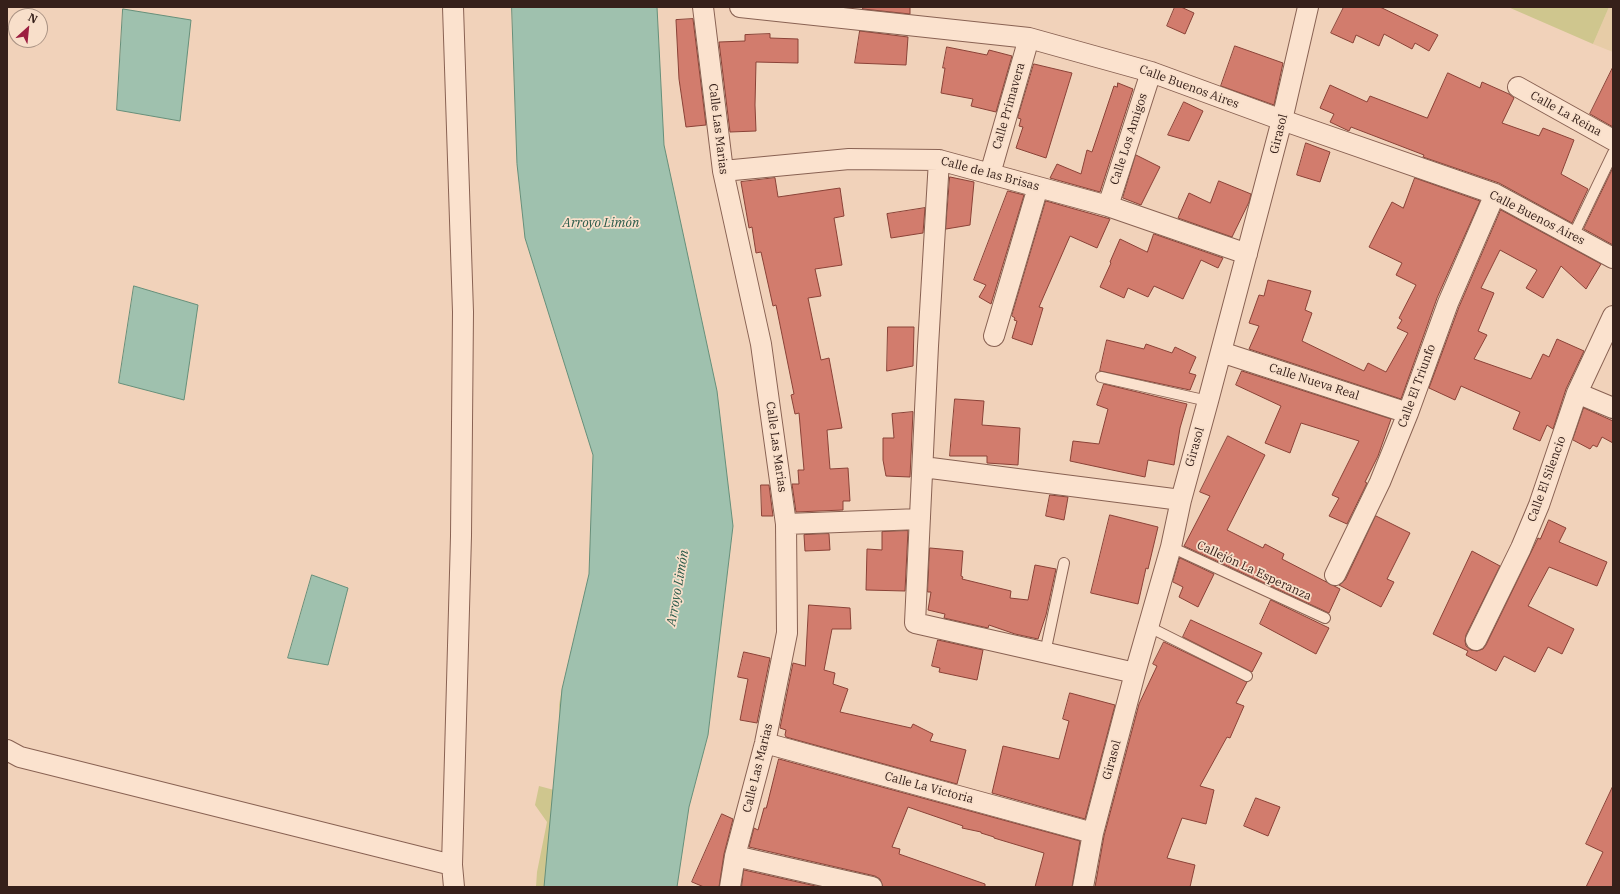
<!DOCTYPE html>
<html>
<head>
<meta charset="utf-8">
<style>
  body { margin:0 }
  #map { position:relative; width:1620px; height:894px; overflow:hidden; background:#f1d2ba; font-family:"IBM Plex Serif",serif }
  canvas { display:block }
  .frame { position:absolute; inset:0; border:8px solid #36201a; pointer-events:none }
  .north { position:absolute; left:8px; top:8px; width:40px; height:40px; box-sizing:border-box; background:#f8dfca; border:1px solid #aa9384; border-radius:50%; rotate:27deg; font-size:11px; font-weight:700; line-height:16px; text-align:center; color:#36201a }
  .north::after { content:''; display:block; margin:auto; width:14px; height:18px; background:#9c1f41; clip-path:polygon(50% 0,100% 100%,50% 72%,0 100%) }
</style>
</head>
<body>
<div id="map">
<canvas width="1620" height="894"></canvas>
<div class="frame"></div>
<div class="north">N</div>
</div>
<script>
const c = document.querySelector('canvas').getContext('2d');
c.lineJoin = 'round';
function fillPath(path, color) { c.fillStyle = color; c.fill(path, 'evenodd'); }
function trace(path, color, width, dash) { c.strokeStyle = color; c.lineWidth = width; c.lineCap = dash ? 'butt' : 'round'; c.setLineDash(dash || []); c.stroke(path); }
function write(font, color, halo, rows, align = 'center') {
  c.font = font + ' "IBM Plex Serif",serif'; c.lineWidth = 3.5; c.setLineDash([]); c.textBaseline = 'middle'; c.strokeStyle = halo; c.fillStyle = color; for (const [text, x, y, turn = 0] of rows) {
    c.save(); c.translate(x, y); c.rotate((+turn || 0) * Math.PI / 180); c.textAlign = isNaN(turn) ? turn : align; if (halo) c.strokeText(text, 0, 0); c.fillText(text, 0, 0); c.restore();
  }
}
const farmland = new Path2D(`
  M1609,7H1613V52L1593,44Z`);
const green = new Path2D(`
  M1508,7H1609L1593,44Z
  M562,689L575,690L560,887H536L537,872L547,822L535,805L539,786L554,790L560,720L559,705Z`);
const water = new Path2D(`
  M512,7H657L664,145L717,391L733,526L708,735L689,807L677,887H544L562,689L589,574L593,455L525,238L517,164Z
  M123,9L191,20L180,121L117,110Z
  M134,286L198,305L184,400L119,383Z
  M312,575L348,588L328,665L288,658Z`);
const building = new Path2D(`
  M863,7H910V14L863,9Z
  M1175,7H1181L1194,13L1185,34L1167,26Z
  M1344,7H1380L1438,35L1429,51L1415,43L1412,49L1384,34L1379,46L1356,35L1353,43L1331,33Z
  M693,19L706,125L686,127L679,79L676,20Z
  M860,31L908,37L906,65L855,63Z
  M770,34V38L798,39V63L756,62L755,105L756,131L730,132L719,42L745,41V35Z
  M1235,46L1283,63L1274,105L1221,86Z
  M947,47L987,55L989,50L1012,56L996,112L971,106L973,99L941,93L945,68H943Z
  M1034,64L1072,73L1046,158L1016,148L1023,127L1019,126L1021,119L1018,118Z
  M1613,67V127L1590,114Z
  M1448,73L1480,88L1482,82L1509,94L1514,98L1502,123L1539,136L1543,128L1574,140L1561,174L1588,189L1572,223L1499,183L1423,157L1424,155L1351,127L1349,131L1330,122L1334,114L1320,108L1330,85L1367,102L1370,96L1427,118Z
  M1118,83L1133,89L1100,192L1050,178L1057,164L1081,174L1087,150L1092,152L1114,86L1117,87Z
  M1184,102L1203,111L1189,141L1168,135Z
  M1306,143L1330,152L1320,182L1297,175Z
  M1136,155L1160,167L1141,205L1123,198Z
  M1613,168V245L1584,229Z
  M950,177L974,182L970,225L946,229Z
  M775,178L778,197L840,188L844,216L834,218L842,265L815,269L821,296L808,298L821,360L829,358L842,428L827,430L830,469L848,468L850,501H843V510L796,512L792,484H799L798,470H804L799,413L795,414L791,395L794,394L776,305L773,306L761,252L756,253L752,227L749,228L741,182Z
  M1415,178L1480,201L1437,298L1401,399L1249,349L1259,326L1249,323L1259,295L1264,296L1268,280L1311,291L1305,310L1312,313L1302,341L1364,371L1368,363L1386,372L1408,333L1397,328L1402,320L1399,318L1416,285L1396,275L1402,263L1369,247L1392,202L1403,208Z
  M1219,181L1251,194L1249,202L1232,237L1178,218L1189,193L1210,203Z
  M1008,191L1024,195L991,304L979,297L986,285L974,280Z
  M1046,201L1110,219L1097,248L1070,236L1039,307L1043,308L1032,345L1012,338L1017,321L1014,320L1015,318L1012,316Z
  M925,208L923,233L891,238L887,214Z
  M1501,210L1601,264L1586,289L1561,266L1543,298L1526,288L1537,270L1500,250L1481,288L1494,293L1478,331L1487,335L1474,359L1531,379L1543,354L1549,357L1557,339L1584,351L1566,389L1553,429L1547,425L1540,441L1513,429L1520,412L1461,386L1455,400L1429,388L1459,307Z
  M1154,234L1223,258L1218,268L1201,260L1183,299L1154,286L1148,297L1128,288L1124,298L1100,287L1111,263L1110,262L1120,239L1147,252Z
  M888,327H914L913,366L887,371Z
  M1107,340L1144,349L1146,344L1172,353L1175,347L1196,357L1189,373L1196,375L1190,390L1100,371Z
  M1242,371L1391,419L1378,456L1365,482L1367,483L1347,524L1329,516L1339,498L1332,495L1359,441L1301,423L1290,453L1265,443L1281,406L1236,385Z
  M1104,384L1187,404L1180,428L1174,465L1148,460L1145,477L1070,461L1073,441L1099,444L1108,409L1097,405Z
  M955,399L984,401L982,425L1020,428L1018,465L987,463V456H950Z
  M1584,408L1613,421V443L1602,437L1597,447L1593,445L1590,449L1573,440Z
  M913,412L910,477L886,476L883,460V438H894L892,414Z
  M1228,436L1265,455L1227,530L1263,548L1265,544L1284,554L1282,559L1340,589L1329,613L1184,546L1210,496L1200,492Z
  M761,485H769L773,516H762Z
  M1050,495L1068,497L1064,520L1046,516Z
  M1110,515L1158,527L1148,569L1146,568L1138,604L1091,593Z
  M1376,516L1410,533L1387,579L1394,582L1381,607L1339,585L1345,580Z
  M1549,520L1566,528L1559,542L1607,562L1597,586L1549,567L1528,606L1574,629L1562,654L1548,647L1535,672L1504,656L1496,671L1466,655L1468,651L1433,634L1472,551L1500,566L1466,635L1465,641L1466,646L1471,650L1477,651L1483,649L1486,645L1538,538L1540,539Z
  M908,531L905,591L866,590L867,549L882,550V532Z
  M829,534L830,550L805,551L804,535Z
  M930,548L963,551L961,576L963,577L962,579L1011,591L1010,598L1028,600L1035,565L1056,569L1046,615L1038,639L1015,634L989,625L988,628L944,618L945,614L928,610L931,592H928Z
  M1180,558L1214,574L1198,607L1179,597L1183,587L1173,582Z
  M1271,600L1329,628L1316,654L1260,624Z
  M809,605L850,608L851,629H832L824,670L835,673L833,684L848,689L840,712L911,728L913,724L933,734L930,741L966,750L957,784L786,737L785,735L786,730L780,728L793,663L805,666Z
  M1191,620L1262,653L1252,672L1183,637Z
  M938,640L983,650L977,680L939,672L940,668L932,666Z
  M1164,642L1247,682L1236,703L1244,706L1230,738L1227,737L1200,786L1214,790L1206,824L1182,818L1167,858L1195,865L1190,887H1095L1104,836L1139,704L1157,666L1153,664Z
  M744,652L770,658L757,723L740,720L748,679L738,677Z
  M1070,693L1115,705L1085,819L992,793L1003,746L1059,759L1069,721L1063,719Z
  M779,759L1080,841L1072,887H1035L1044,853L994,838V837L981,833V832L962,828L963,826L908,807L892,847L900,849L899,854L985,884V887H883L880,879L875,876L749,847L754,828L758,830L764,808H766Z
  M1613,786V887H1586L1603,852L1586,844Z
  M1256,798L1280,807L1268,836L1244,826Z
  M722,814L733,819L724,854L719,887H704L692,882Z
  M744,870L820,887H742Z`);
const lane = new Path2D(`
  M1573,236L1613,153
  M1101,377L1208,401
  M1171,547L1325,618
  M1149,627L1247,676
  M1045,653L1064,563`);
const street = new Path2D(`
  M453,7L463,312L461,536L452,865L454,887
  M703,7L723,171L761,344L786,524L787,633L765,743L735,856L730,887
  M740,7L1029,38L1151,72L1282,120L1495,194L1613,258
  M1518,87L1613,140
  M939,160L928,346L915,623L1135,673
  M723,171L849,159L939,160L1108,206L1247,254
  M990,174L1029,38
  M1108,206L1151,72
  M994,336L1038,187
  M1221,352L1408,413
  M1577,393L1613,408
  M923,467L1181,500
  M786,524L920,519
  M1335,575L1380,482L1408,413L1448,303L1495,194
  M1476,640L1521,548L1539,505L1577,393L1613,316
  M765,743L1093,833
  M7,750L20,757L452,865
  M735,856L872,887
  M1083,887L1093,833L1135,673L1171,547L1181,500L1208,401L1282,120L1308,7`);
const streetNames = [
  ["Calle Buenos Aires",1189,87,20],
  ["Calle Primavera",1009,106,-74],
  ["Calle La Reina",1566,114,29],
  ["Calle Las Marias",718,129,83],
  ["Girasol",1279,134,-76],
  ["Calle Los Amigos",1129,139,-72],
  ["Calle de las Brisas",990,174,15],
  ["Calle Buenos Aires",1537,218,27],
  ["Calle Nueva Real",1314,382,18],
  ["Calle El Triunfo",1417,386,-70],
  ["Calle Las Marias",776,447,82],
  ["Girasol",1195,447,-74],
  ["Calle El Silencio",1547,479,-70],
  ["Callejón La Esperanza",1254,571,25],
  ["Girasol",1112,760,-75],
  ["Calle Las Marias",758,768,-76],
  ["Calle La Victoria",929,788,15]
];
const waterNames = [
  ["Arroyo Limón",601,223],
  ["Arroyo Limón",678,588,-80]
];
fillPath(farmland, '#e7cca7');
fillPath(green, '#cfc68e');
fillPath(water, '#9fc1ae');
trace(water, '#668f7a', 1);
fillPath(building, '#d27c6d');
trace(building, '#8a4237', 1);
trace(lane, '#896253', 12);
trace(street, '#896253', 22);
trace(lane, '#fbe2ce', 10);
trace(street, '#fbe2ce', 20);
write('12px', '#36201a', '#f8dfca', streetNames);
write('italic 13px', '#275848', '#f8dfca', waterNames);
</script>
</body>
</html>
